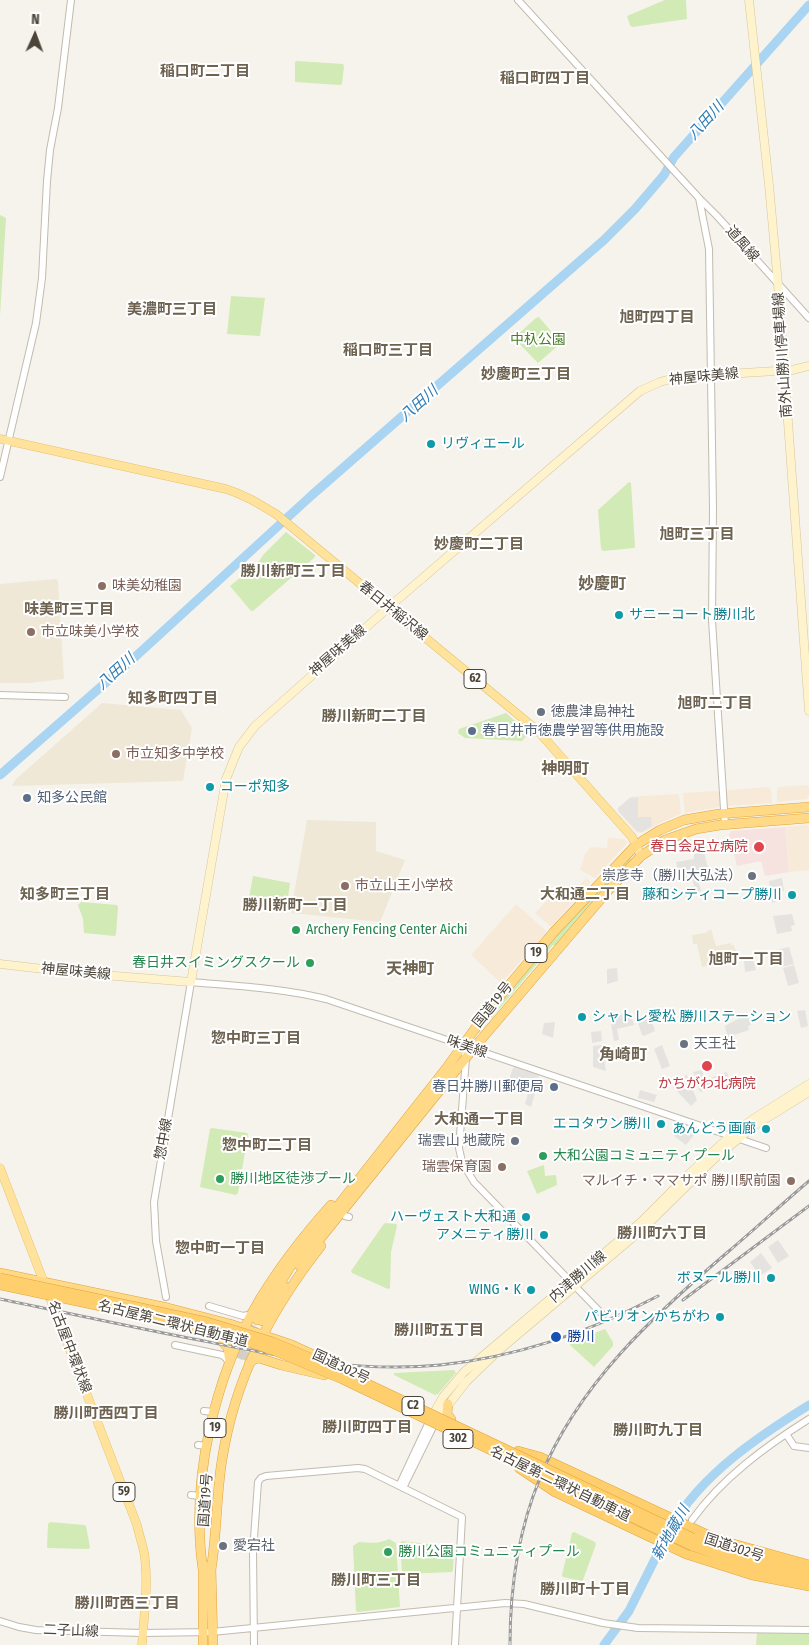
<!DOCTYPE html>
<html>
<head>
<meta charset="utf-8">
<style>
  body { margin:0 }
  #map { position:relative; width:809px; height:1645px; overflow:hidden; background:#f6f3ec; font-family:"Fira Sans Condensed",sans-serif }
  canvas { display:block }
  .north { position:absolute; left:10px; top:10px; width:50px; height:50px; -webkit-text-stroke:4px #fff; paint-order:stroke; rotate:2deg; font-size:14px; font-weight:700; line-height:20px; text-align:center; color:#4b4439 }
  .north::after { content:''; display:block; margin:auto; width:18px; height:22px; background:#4b4439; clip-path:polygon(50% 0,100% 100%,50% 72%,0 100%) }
</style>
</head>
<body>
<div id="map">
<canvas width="809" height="1645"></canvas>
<div class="north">N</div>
</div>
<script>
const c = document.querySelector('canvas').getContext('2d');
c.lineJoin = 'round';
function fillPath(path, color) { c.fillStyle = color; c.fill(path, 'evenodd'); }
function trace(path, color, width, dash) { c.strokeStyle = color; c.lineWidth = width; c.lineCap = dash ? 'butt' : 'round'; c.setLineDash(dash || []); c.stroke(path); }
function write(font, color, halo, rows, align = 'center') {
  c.font = font + ' "Fira Sans Condensed","Noto Sans JP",sans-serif'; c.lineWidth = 4; c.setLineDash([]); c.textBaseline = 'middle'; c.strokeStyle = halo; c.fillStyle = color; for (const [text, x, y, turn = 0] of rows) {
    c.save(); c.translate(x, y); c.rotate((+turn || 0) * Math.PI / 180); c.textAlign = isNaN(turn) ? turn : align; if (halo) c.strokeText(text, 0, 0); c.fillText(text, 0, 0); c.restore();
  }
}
const commercial = new Path2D(`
  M807,785L809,787V795L806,799L777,802V789L778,787Z
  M769,787L771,789L772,803L727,806L726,792L728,790Z
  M717,791L719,793L720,807L685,813L683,795L684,793Z
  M677,794L679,795L681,814L662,822L642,833L636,832L618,811V808L630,797Z
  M807,825L809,827V870L789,872L785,827Z
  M608,838L625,839L627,843L595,878L580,870L585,854L591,847L607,848Z
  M586,878L591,882L551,927L535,913L549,898H556L557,888L576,889Z
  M516,904L546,931V933L503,981L500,982L471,955Z`);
const education = new Path2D(`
  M56,579L58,581L64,679L29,683H0V584Z
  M102,703L181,710L192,728L183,781L12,786L15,780Z
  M307,820L376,822V851L405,860L380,922L292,913L291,911Z
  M711,929L716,946L731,943V945H734L738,958L730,962L702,967L697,944H693L692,935L705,933Z`);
const medical = new Path2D(`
  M785,827L789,872L765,876L761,861L737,866L729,834L731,831Z`);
const green = new Path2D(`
  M665,0H686L687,19L632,27L630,25L627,16Z
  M297,61L343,64L344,66L342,84L340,85L295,82V62Z
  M0,215L6,218L0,316Z
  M231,296L265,298L260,336L227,334Z
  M539,317L560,342V344L538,363L515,339V337L536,318Z
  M629,482L631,483L635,547L634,548L603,551L601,549L598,510Z
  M286,532L315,555V557L253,611H251L230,586L258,563L263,555Z
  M506,713L529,733L522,741L465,738L458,733L459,729Z
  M631,858L630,862L555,946L553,945L479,1033L476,1032L564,926L627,860Z
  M253,876L290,883L286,913L247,909Z
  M81,902L117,905L118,907L116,934L115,936L84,933L83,919L78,905Z
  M212,1128L247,1133L248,1135L238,1193L236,1195L200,1187L210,1129Z
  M544,1165L545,1176L556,1175L557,1185L537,1194L527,1171Z
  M385,1223L396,1224L397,1226L391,1252L390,1288L388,1289L352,1273L351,1271L383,1225Z
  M605,1329L613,1342V1346L594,1367L570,1345L571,1342Z
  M454,1370L456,1373L438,1394L435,1395L394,1375V1373Z
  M50,1522L84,1525L86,1526L90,1547L89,1549L48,1548L47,1547L48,1524Z
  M574,1532L595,1542L596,1544L583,1580L581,1581L563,1577L562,1575L572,1533Z
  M389,1539L396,1543L400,1607L358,1612L356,1611L353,1546L359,1542C369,1543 380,1544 389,1539Z
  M402,1541L452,1547L454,1549L453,1570L452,1572L403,1574L402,1572L400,1543Z
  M757,1633L809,1634V1645H756Z`);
const parking = new Path2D(`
  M638,797V817H651L652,826L642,832L637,831L618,811V808L630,798Z
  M704,852L708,868L679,875L676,862L694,859V854Z
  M704,876L705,881L699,883L701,891L696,892L692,879Z
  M782,878L784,891L776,892L777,901L772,903L769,881Z
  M792,914L795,925L791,926L792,931L777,934L773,916Z
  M789,947L794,964L782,967L777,950Z
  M753,959L756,970L745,972L744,961Z
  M794,965L799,983L788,986L783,968Z
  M617,968L618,981L607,984V969Z
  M691,1007L693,1017L682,1019L680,1009Z
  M805,1010L808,1026L801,1028L797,1011Z
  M630,1012L634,1025L617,1029L619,1040L614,1041L610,1018Z
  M747,1014L751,1025L748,1026L749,1030L731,1036L734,1047L730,1048L725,1026Z
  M650,1016L655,1031L644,1036L642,1035L637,1020Z
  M555,1022L553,1038L542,1034L544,1023Z
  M601,1031L602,1041L592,1043L591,1032Z
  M602,1045L606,1071L593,1067V1046Z
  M662,1045L670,1066L662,1069L654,1049Z
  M515,1067L539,1075L535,1088L509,1079L513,1068Z
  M702,1070L705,1080L727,1072L730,1081L700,1092L693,1072Z
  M687,1075L697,1100L691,1106L672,1086L677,1079Z
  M521,1085L536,1090L531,1107L525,1104L528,1093L519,1090Z
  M640,1090L657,1095L654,1102L638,1098Z
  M682,1125L694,1135L686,1145L674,1136Z
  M778,1240L789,1256L778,1263L768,1247Z
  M761,1253L772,1268L760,1276L750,1262Z`);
const river = new Path2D(`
  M0,775L135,657L312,495L604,240L635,209L664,175L674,157L809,5
  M672,1526C702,1474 759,1436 809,1405
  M604,1645L629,1611L666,1537`);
const trunkTunnel = new Path2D(`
  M238,1358L257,1320
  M244,1360L254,1337`);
const tertiary = new Path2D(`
  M518,0L699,198L717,216L809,318
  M699,198L709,249L713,508L712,620L725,825
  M0,477L36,323L42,278L47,181L50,150L58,108L71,0
  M0,695L65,697
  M462,1045L466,1058L459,1148L462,1162L474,1182L603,1315
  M345,1216L349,1217
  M166,1297L156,1241L154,1202L191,982C236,986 281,988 326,999L766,1148
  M209,1306L243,1316L248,1315L253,1312
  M175,1345L222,1355L226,1358L229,1364
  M204,1411L213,1412
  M786,1434L794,1446L809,1448
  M198,1445L206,1446
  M399,1486L428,1424
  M403,1488L433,1427
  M191,1495L200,1496
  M692,1520C722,1478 766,1446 809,1419
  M0,1621L19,1627L36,1630L143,1633L212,1632L505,1603L524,1604L603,1623L638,1628L809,1630
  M254,1645L253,1552L258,1482L261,1478L266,1476L358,1468L365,1469L462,1517L455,1645`);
const secondary = new Path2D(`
  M749,0L769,185L778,284L809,711
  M0,964L78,973L191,982L226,779L239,747L255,726L389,607L640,391L660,382L678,377L792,370L809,366
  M431,1418L443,1397L464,1372L641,1222L688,1175L730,1136L753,1119L809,1084
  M436,1421L466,1382L497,1352L645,1227L714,1159L754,1126L809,1092`);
const primary = new Path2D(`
  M0,439L226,489C245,495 259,504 276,514L538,731L632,837L641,856
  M0,1168L137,1525C139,1534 142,1543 144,1552C149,1582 144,1614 142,1645`);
const trunk = new Path2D(`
  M299,1265L473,1049L605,894L641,856L665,840L696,829L720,825L809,818
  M0,1273L168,1308L230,1324L292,1345L366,1379
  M257,1320L292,1264L448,1066L490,1008L553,933L636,845L660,830L684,820L719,814L809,807
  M262,1321L284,1286
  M218,1336L228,1348L230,1362
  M249,1364L254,1359L259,1358L281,1365L324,1375
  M448,1404L447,1414L451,1419
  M211,1565L213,1645
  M203,1570C190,1481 214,1377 260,1299C280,1266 305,1234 331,1205
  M211,1570C217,1534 216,1497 222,1460C235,1378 270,1311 321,1246
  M203,1645V1564`);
const motorway = new Path2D(`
  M518,1451L540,1457L710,1536L730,1543L809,1565
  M519,1468L555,1492L686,1554L752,1575L809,1586
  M693,1538L754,1560L809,1571
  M692,1546L754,1567L809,1578`);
const rail = new Path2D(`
  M0,1299C68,1313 136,1328 204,1341C282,1357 359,1373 440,1365C517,1357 590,1332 658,1296
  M683,1300L809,1206
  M510,1645C510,1588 518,1531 540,1478C578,1384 654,1315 729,1251C756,1228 782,1204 809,1181`);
const motorwayBridge = new Path2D(`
  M0,1278L207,1322L273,1342L332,1367L693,1538
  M0,1285L176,1322L234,1337L275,1351L342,1379L692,1546`);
const markers = [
  [431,444,5,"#0f9aa8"],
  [102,586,5,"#8d6e63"],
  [619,615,5,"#0f9aa8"],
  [31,632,5,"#8d6e63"],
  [541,712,5,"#6b7280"],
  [472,731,5,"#5c6f8a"],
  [116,754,5,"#8d6e63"],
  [210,787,5,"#0f9aa8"],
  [27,798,5,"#5c6f8a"],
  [759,847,6,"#e0444e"],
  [752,876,5,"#6b7280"],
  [345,886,5,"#8d6e63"],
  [792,895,5,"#0f9aa8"],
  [296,930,5,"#2e9e5b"],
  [310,963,5,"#2e9e5b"],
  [582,1017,5,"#0f9aa8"],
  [684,1044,5,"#6b7280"],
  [707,1066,6,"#e0444e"],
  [554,1087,5,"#5c6f8a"],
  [661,1124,5,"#0f9aa8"],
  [766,1129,5,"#0f9aa8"],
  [515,1141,5,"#6b7280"],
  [543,1156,5,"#2e9e5b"],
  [502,1167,5,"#8d6e63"],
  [220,1179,5,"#2e9e5b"],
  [791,1181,5,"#8d6e63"],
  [526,1217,5,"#0f9aa8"],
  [544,1235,5,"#0f9aa8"],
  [771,1278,5,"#0f9aa8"],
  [531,1290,5,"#0f9aa8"],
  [720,1317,5,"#0f9aa8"],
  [556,1337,6,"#1a4fb4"],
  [223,1546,5,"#6b7280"],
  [388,1552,5,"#2e9e5b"]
];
const shields = [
  [475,679,22],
  [536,953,22],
  [413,1406,22],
  [215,1428,22],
  [458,1439,30],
  [124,1492,22]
];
const shieldNames = [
  ["62",475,679],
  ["19",536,953],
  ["C2",413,1406],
  ["19",215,1428],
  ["302",458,1439],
  ["59",124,1492]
];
const streetNames = [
  ["道風線",742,244,49],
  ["南外山勝川停車場線",783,355,-94],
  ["神屋味美線",704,377,-6],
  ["春日井稲沢線",393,611,39],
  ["神屋味美線",338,651,-41],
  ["神屋味美線",76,972,5],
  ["国道19号",493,1005,-51],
  ["味美線",467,1047,19],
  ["惣中線",164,1139,-80],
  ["内津勝川線",578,1277,-41],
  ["名古屋第二環状自動車道",173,1324,14],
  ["名古屋中環状線",69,1347,69],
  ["国道302号",341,1367,25],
  ["名古屋第二環状自動車道",560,1484,26],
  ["国道19号",206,1500,-86],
  ["国道302号",734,1548,18],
  ["二子山線",71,1631,2]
];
const parkNames = [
  ["中杁公園",538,340]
];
const cultureNames = [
  ["リヴィエール",441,444,"left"],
  ["サニーコート勝川北",629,615,"left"],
  ["コーポ知多",220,787,"left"],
  ["藤和シティコープ勝川",782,895],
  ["シャトレ愛松 勝川ステーション",592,1017,"left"],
  ["エコタウン勝川",651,1124],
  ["あんどう画廊",756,1129],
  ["ハーヴェスト大和通",516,1217],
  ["アメニティ勝川",534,1235],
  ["ボヌール勝川",761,1278],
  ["WING・K",521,1290],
  ["パビリオンかちがわ",710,1317]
];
const educationNames = [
  ["味美幼稚園",112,586],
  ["市立味美小学校",41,632],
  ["市立知多中学校",126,754],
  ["市立山王小学校",355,886],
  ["瑞雲保育園",492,1167,"right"],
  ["マルイチ・ママサポ 勝川駅前園",781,1181,"right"]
];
const worshipNames = [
  ["徳農津島神社",551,712],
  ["崇彦寺（勝川大弘法）",742,876,"right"],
  ["天王社",694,1044],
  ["瑞雲山 地蔵院",505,1141,"right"],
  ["愛宕社",233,1546]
];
const serviceNames = [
  ["春日井市徳農学習等供用施設",482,731],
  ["知多公民館",37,798],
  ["春日井勝川郵便局",544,1087,"right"]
];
const healthNames = [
  ["春日会足立病院",748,847],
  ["かちがわ北病院",707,1084,"center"]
];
const leisureNames = [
  ["Archery Fencing Center Aichi",306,930],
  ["春日井スイミングスクール",300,963,"right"],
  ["大和公園コミュニティプール",553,1156],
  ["勝川地区徒渉プール",230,1179],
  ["勝川公園コミュニティプール",398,1552]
];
const transitNames = [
  ["勝川",567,1337]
];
const neighbourhoodNames = [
  ["稲口町二丁目",205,72],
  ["稲口町四丁目",545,79],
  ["美濃町三丁目",172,310],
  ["旭町四丁目",657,318],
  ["稲口町三丁目",388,351],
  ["妙慶町三丁目",526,375],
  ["旭町三丁目",697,535],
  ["妙慶町二丁目",479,545],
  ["勝川新町三丁目",293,572],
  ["味美町三丁目",69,610],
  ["知多町四丁目",173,699],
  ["旭町二丁目",715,704],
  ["勝川新町二丁目",374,717],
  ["知多町三丁目",65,895],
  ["大和通二丁目",585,895],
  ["勝川新町一丁目",295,906],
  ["旭町一丁目",746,960],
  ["惣中町三丁目",256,1039],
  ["大和通一丁目",479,1120],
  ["惣中町二丁目",267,1146],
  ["勝川町六丁目",662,1234],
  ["惣中町一丁目",220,1249],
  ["勝川町五丁目",439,1331],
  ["勝川町西四丁目",106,1414],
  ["勝川町四丁目",367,1428],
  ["勝川町九丁目",658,1431],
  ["勝川町三丁目",376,1581],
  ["勝川町十丁目",585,1590],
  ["勝川町西三丁目",127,1604]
];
const waterNames = [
  ["八田川",706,121,-48],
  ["八田川",419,404,-42],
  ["八田川",116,672,-42],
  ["新地蔵川",671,1533,-60]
];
const quarterNames = [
  ["妙慶町",602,585],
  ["神明町",565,770],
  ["天神町",410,970],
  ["角崎町",623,1056]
];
fillPath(commercial, '#f7ead8');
fillPath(education, '#efe8d6');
fillPath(medical, '#f6e3e0');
fillPath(green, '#d2eab5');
fillPath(parking, '#e5e3e0');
trace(river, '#a9d4f2', 9);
trace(trunkTunnel, '#d4d0c8', 9, [9, 4.5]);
trace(tertiary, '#c2bbae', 8);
trace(secondary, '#d6c79b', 9);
trace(primary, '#e6c16a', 9);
trace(trunk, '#e0a43c', 10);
trace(motorway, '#e0a43c', 10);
trace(tertiary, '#fff', 6);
trace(secondary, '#fff3cd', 8);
trace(primary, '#ffe39c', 8);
trace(trunk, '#ffd985', 9);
trace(motorway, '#ffcf6e', 9);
trace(rail, '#9a9a9a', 3);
trace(rail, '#fff', 1, [4]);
trace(motorwayBridge, '#e0a43c', 10, []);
trace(motorwayBridge, '#ffcf6e', 9);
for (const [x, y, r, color] of markers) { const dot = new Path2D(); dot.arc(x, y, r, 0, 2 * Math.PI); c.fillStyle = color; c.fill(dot); trace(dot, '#fff', 2); }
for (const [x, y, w] of shields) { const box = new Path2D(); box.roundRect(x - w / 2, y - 9.5, w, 19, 4); c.fillStyle = '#fff'; c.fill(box); trace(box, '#4b4439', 1); }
write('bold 12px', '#4b4439', null, shieldNames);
write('14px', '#4b4439', '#fff', streetNames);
write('14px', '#4a7f2a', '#fff', parkNames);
write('14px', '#0d838f', '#fff', cultureNames, 'right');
write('14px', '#785e54', '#fff', educationNames, 'left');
write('14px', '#5b616d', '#fff', worshipNames, 'left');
write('14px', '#4e5e75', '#fff', serviceNames, 'left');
write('14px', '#be3a42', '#fff', healthNames, 'right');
write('14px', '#27864d', '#fff', leisureNames, 'left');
write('14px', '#164399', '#fff', transitNames, 'left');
write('bold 15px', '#6e6250', '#fff', neighbourhoodNames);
write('italic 15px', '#2e7ab2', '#fff', waterNames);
write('bold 16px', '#6e6250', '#fff', quarterNames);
</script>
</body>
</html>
